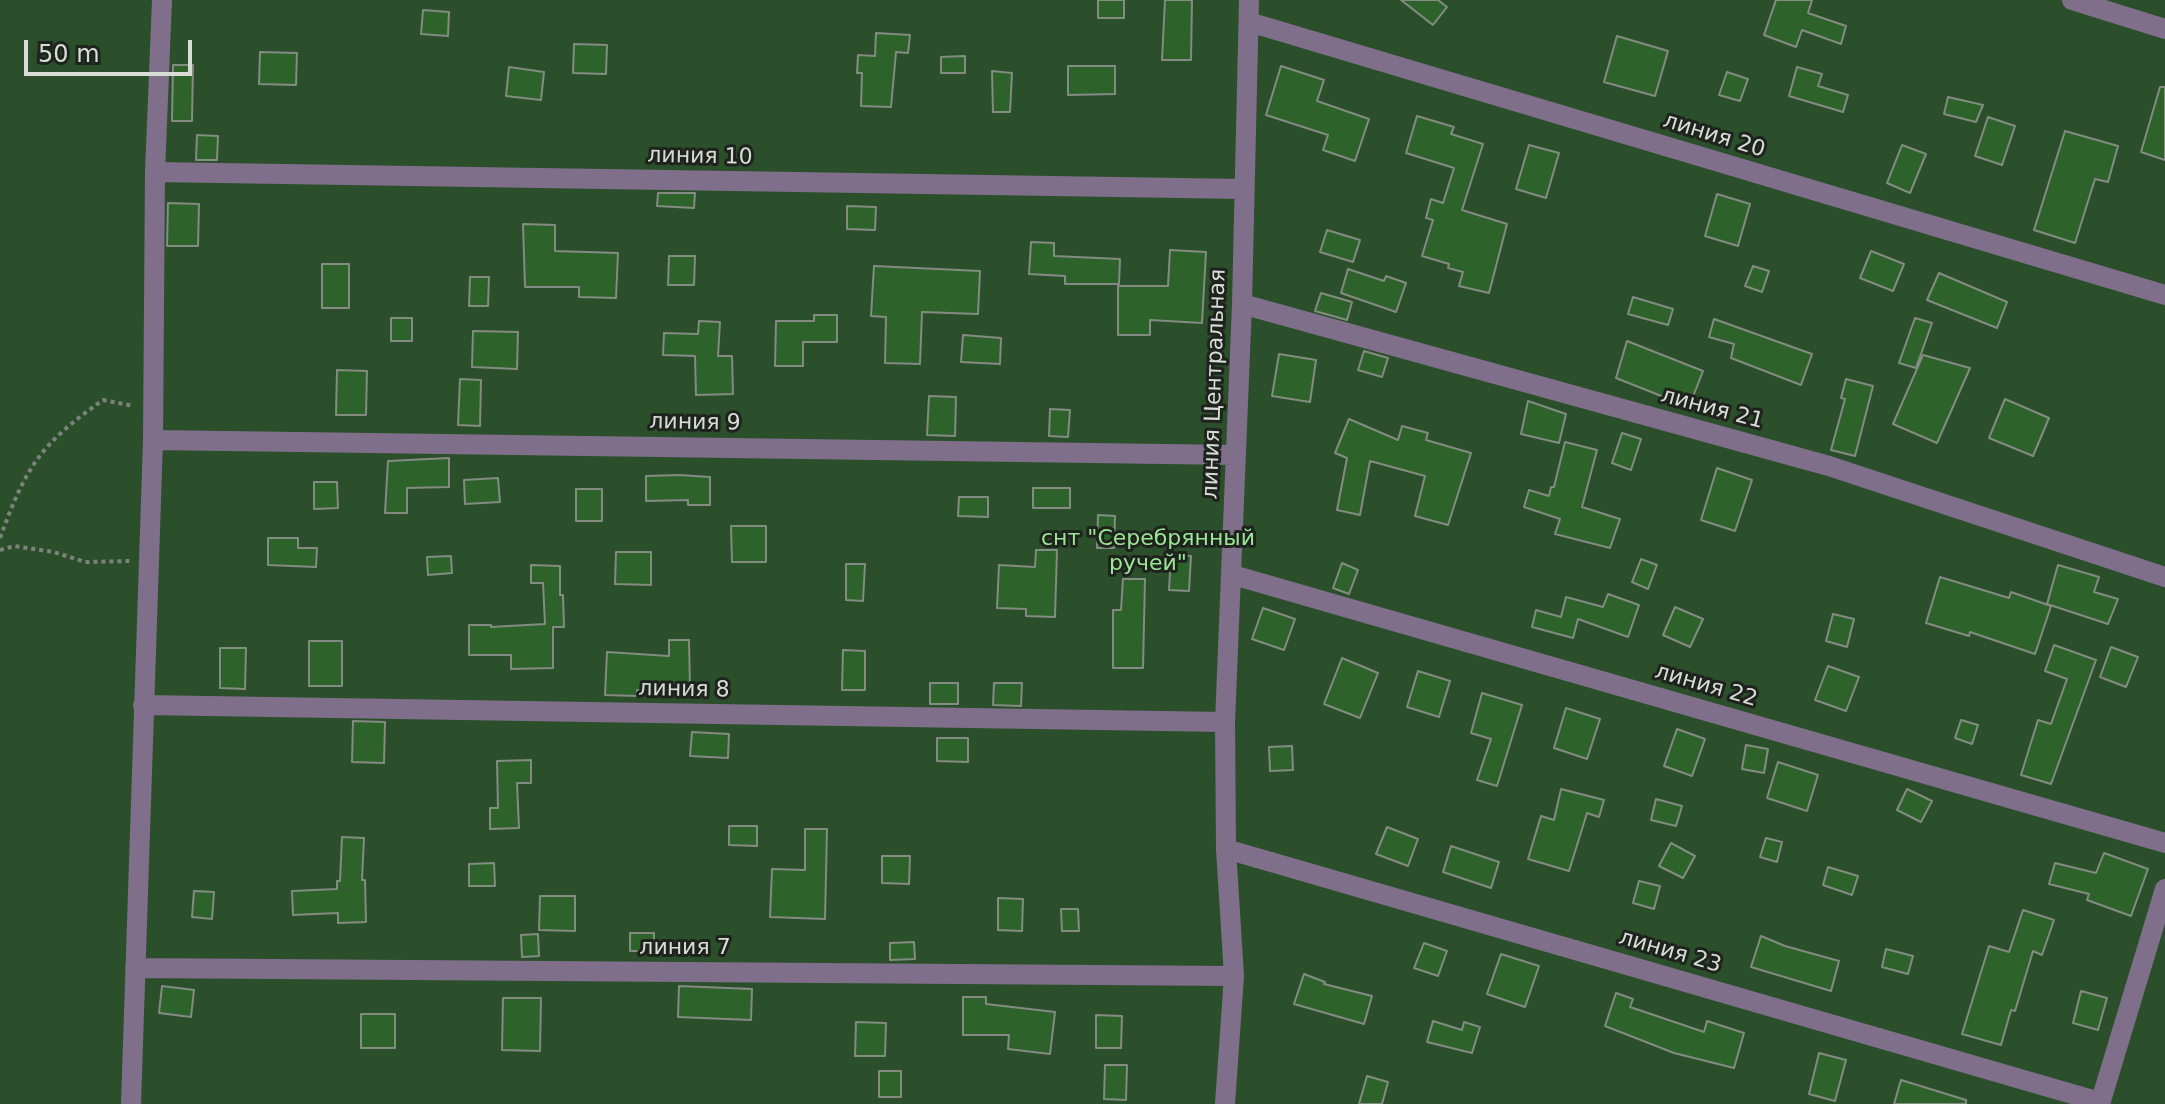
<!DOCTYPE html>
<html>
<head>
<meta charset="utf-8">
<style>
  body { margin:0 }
  #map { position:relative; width:2165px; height:1104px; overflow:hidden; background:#272e27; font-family:"DejaVu Sans",sans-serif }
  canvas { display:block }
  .scale { position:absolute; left:24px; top:40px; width:168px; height:36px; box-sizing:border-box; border:4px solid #d8dcd7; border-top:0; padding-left:10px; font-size:24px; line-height:28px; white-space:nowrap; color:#d8dcd7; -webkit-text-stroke:6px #1e241d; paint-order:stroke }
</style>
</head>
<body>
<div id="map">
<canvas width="2165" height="1104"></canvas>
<div class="scale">50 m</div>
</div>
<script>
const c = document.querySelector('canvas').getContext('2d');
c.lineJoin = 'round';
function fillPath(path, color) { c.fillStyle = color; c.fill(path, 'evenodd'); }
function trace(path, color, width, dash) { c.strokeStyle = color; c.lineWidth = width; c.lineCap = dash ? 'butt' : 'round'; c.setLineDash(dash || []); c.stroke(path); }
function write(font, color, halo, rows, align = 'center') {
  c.font = font + ' "DejaVu Sans",sans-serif'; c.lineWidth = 6; c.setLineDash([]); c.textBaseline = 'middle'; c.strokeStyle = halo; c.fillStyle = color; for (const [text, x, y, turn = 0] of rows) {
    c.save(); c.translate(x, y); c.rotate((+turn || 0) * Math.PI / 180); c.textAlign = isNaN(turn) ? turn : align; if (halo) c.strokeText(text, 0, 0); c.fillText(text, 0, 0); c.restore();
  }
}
const green = new Path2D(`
  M0,0H2165V1104H0Z`);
const building = new Path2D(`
  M1098,0H1124V18H1098Z
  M1165,0H1192L1191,60H1162Z
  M1401,0H1438L1447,7L1433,25Z
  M1776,0H1812L1808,13L1846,26L1841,44L1802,30L1796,47L1764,35Z
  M423,10L449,12L448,36L421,34Z
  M876,33L910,35L908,53L896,52L891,107L861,106L862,73H857L858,55L875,56Z
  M1617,36L1668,51L1655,96L1604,82Z
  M574,44L607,45L606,74L573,73Z
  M260,52L297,53L296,85L259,84Z
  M965,56V73H941V57Z
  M173,65H193L192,121H172Z
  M1068,66H1115V94L1068,95Z
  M1281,66L1324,80L1317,101L1369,119L1355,161L1323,150L1328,135L1266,115Z
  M509,67L544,72L541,100L506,96Z
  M1797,67L1822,74L1818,86L1848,95L1843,112L1789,96Z
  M992,71L1012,73L1010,112H993Z
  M1727,72L1748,79L1740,101L1719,95Z
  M2160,87H2165V160L2141,152Z
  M1948,97L1983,105L1976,122L1944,114Z
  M1417,116L1454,127L1451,134L1483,144L1462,210L1507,224L1489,293L1459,286L1463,272L1448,268L1449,264L1422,256L1433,220L1426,218L1431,199L1443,203L1454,168L1406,153Z
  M1988,117L2015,126L2002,165L1975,156Z
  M2065,131L2118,146L2108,182L2095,179L2075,243L2034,230Z
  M197,135L218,136L217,160H196Z
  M1529,145L1559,153L1546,198L1516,189Z
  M1902,145L1926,154L1910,193L1887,183Z
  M658,193H695L694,208L657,206Z
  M1717,194L1750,204L1738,246L1705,236Z
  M168,203L199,204L198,246H167Z
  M847,206L876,207L875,230L847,229Z
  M523,224L555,225V251L618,253L616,298L579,297V287H525Z
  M1327,230L1360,240L1353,262L1320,252Z
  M1031,242L1054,243V256L1120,259L1119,284H1065V276L1029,274Z
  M1170,250L1206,252L1202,323L1150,320V335H1118V286H1168Z
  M1871,251L1904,264L1893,291L1860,278Z
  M669,256H695L694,285H668Z
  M322,264H349V308H322Z
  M874,266L980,271L978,314L922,312L920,364L885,363L886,317L871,316Z
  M1753,266L1769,271L1762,292L1745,286Z
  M1348,269L1384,281L1386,276L1406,283L1396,312L1341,293Z
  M1939,273L2007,302L1997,328L1927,300Z
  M470,277H489L488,306H469Z
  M1321,293L1352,302L1347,320L1315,311Z
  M1633,297L1673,309L1668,325L1628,314Z
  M814,315H837V342H803V366H775L776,321H814Z
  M391,318H412V341H391Z
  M1915,318L1932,323L1916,368L1899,363Z
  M1714,319L1812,354L1801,385L1731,358L1734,344L1709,337Z
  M699,321L720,322L718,356H732L733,394L696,395L695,356L663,355L664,333L698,334Z
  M473,331L518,332L517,369L472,367Z
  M963,335L1001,338L1000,364L961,362Z
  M1627,341L1703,371L1689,407L1616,378Z
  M1364,351L1388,358L1382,377L1358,370Z
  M1279,354L1316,360L1310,402L1272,396Z
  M1923,355L1970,368L1937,443L1893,424Z
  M337,370L367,371L366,415H336Z
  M460,379L481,380L480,426L458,425Z
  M1846,379L1873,386L1855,456L1831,450L1845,399L1841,398Z
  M929,396L956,397L955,436L927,435Z
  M2005,399L2049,418L2033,456L1989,438Z
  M1528,401L1566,414L1559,443L1521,434Z
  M1050,409L1070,410L1068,437L1049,436Z
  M1349,419L1398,440L1402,426L1428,433L1426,440L1471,453L1448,525L1415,516L1425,476L1370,461L1360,515L1337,510L1347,458L1335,453Z
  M1622,433L1641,439L1631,470L1612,463Z
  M1565,442L1597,450L1582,507L1620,519L1610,548L1555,534L1560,519L1524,507L1529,490L1549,496L1551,487H1554Z
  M449,458V487L407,488V513H385L388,461Z
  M1717,468L1752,480L1735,531L1701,520Z
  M679,475L710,477V505H688V500L646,501V476Z
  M498,478L500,502L465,504L464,480Z
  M314,482H337L338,508L314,509Z
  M1033,488H1070V508H1033Z
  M576,489H602V521H576Z
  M959,497H988V517L958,516Z
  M1098,515L1115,516L1114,548H1097Z
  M731,526H766V562H732Z
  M268,538H298V548H317L316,567L268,565Z
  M1036,550H1057L1055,617L1026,616V609L997,608L999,565L1035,567Z
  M616,552H651V585L615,584Z
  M1171,555L1191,556L1189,591L1169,590Z
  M451,556L452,573L428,575L427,557Z
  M1641,559L1657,565L1648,589L1632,582Z
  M1342,563L1358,570L1349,594L1333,588Z
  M846,564H865L863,601L846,600Z
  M531,565L560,566V595H563L564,627H553V668L511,669V655H469V625H491V627L545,624L543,583H531Z
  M2058,565L2099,577L2094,592L2118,599L2108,624L2047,604Z
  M1940,577L2009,598L2011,592L2051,606L2035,654L1970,632L1969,636L1926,623Z
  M1123,579H1145L1143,668H1113V610H1121Z
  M1608,594L1639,605L1628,637L1578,619L1573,638L1532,627L1536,610L1561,617L1566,597L1603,607Z
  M1675,607L1703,619L1690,647L1663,635Z
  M1263,608L1295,619L1284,650L1252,639Z
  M1833,614L1854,619L1847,647L1826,641Z
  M669,640H689L690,689L637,690V696L605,695L607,652L669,656Z
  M309,641H342V686H309Z
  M2054,645L2096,660L2051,784L2021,775L2038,720L2051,724L2067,679L2045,671Z
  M2111,647L2138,657L2126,687L2100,677Z
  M220,648H246L245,689L220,688Z
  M843,650L865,651V690H842Z
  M1342,658L1378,673L1360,718L1324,704Z
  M1828,666L1859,677L1846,711L1815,700Z
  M1418,671L1450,681L1439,717L1407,707Z
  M930,683H958V704H930Z
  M994,683H1022L1021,706L993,705Z
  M1482,693L1522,705L1497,786L1477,780L1491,739L1471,733Z
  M1566,708L1600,719L1587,759L1554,748Z
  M1961,720L1978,725L1972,744L1955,738Z
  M353,721L385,722L384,763L352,762Z
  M1677,729L1705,739L1692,776L1664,766Z
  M692,732L729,734L728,758L690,756Z
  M937,738H968V762L937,761Z
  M1746,745L1768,749L1764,773L1742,769Z
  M1292,746L1293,770L1270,771L1269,747Z
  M531,760V783H517L519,828L490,829V808H498L497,761Z
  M1778,762L1818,775L1807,811L1767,798Z
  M1561,789L1604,800L1599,817L1587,813L1569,871L1528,859L1541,816L1554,820Z
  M1907,789L1932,801L1921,822L1897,810Z
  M1656,799L1682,806L1676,826L1651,820Z
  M729,826H757V846L729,845Z
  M1387,827L1418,839L1408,866L1376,854Z
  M805,829H827L825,919L770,917L772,869L805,870Z
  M342,837L364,838L362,880H365L366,922L338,923V913L293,915L292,891L337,889V881H340Z
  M1766,838L1782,842L1777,862L1760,857Z
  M1671,843L1695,856L1683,878L1659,866Z
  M1451,846L1499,862L1491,888L1443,872Z
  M2104,853L2148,869L2131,916L2087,900L2089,894L2049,884L2055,863L2096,873Z
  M882,856H910L909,884L882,883Z
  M494,863L495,886H469V864Z
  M1828,867L1858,876L1852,895L1823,885Z
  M1639,881L1660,886L1654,909L1633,903Z
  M194,891L214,892L212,919L192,917Z
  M540,896H575V931L539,930Z
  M998,898L1023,899L1022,931L998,930Z
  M1061,909H1078L1079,931H1062Z
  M2023,910L2054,920L2042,955L2033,951L2015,1011L2011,1010L2001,1045L1962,1034L1989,946L2009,952Z
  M630,933H654V951H630Z
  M538,934L539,956L522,957L521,935Z
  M1761,936L1785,946L1839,961L1831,991L1751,967Z
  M914,942L915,959L890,960V943Z
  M1424,943L1447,951L1438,976L1414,968Z
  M1886,949L1913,956L1908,974L1882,967Z
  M1501,954L1539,966L1525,1007L1487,994Z
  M1304,974L1325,982L1324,984L1372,996L1364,1024L1294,1004Z
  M162,986L194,990L191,1017L159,1013Z
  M679,986L752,989L751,1020L678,1017Z
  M2081,991L2107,998L2098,1030L2073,1023Z
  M1616,993L1633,999L1630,1007L1704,1032L1707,1021L1744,1033L1734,1068L1674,1053L1605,1026Z
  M963,997H986V1004L1055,1012L1050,1054L1008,1049L1009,1035H963Z
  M503,998H541L540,1051L502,1050Z
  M361,1014H395V1048H361Z
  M1096,1015L1122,1016L1121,1048H1096Z
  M1433,1021L1462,1030L1464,1022L1480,1027L1472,1053L1427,1042Z
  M856,1022L886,1023L885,1056H855Z
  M1819,1053L1846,1060L1835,1101L1809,1094Z
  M1105,1065H1127L1126,1100L1104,1099Z
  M879,1071H901V1097H879Z
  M1367,1076L1388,1082L1382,1104H1359Z
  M1901,1080L1966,1100V1104H1894Z`);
const path = new Path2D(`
  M0,538C26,467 40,444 103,400L134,406
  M0,550L14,546L54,552L85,562L131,561`);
const minor = new Path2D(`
  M2072,0L2165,29
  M1249,22L2165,295
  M155,172L1244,189
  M1242,304L1829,466L2165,577
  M153,440L1236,455
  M1233,575L2165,843
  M143,705L1225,722
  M1226,849L2100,1102
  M135,968L1234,976
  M131,1104L153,440L155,172L162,0
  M1225,1104L1234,976L1226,849L1225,722L1242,304L1249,0
  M2100,1104L2165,889`);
const streetNames = [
  ["линия 20",1714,136,17],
  ["линия 10",700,157,1],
  ["линия Центральная",1215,384,-88],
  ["линия 21",1712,409,15],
  ["линия 9",695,423,1],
  ["линия 22",1706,686,16],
  ["линия 8",684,690,1],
  ["линия 7",685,948],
  ["линия 23",1670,952,16]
];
const parkNames = [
  ["снт \"Серебрянный",1148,539],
  ["ручей\"",1148,564]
];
fillPath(green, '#2c4f2b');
fillPath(building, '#2d632b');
trace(building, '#838b82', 2);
trace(path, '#7c827c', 4, [4, 4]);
trace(minor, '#7f6f8b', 20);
write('22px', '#d8dcd7', '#1e241d', streetNames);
write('22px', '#9ae695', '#1e241d', parkNames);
</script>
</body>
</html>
